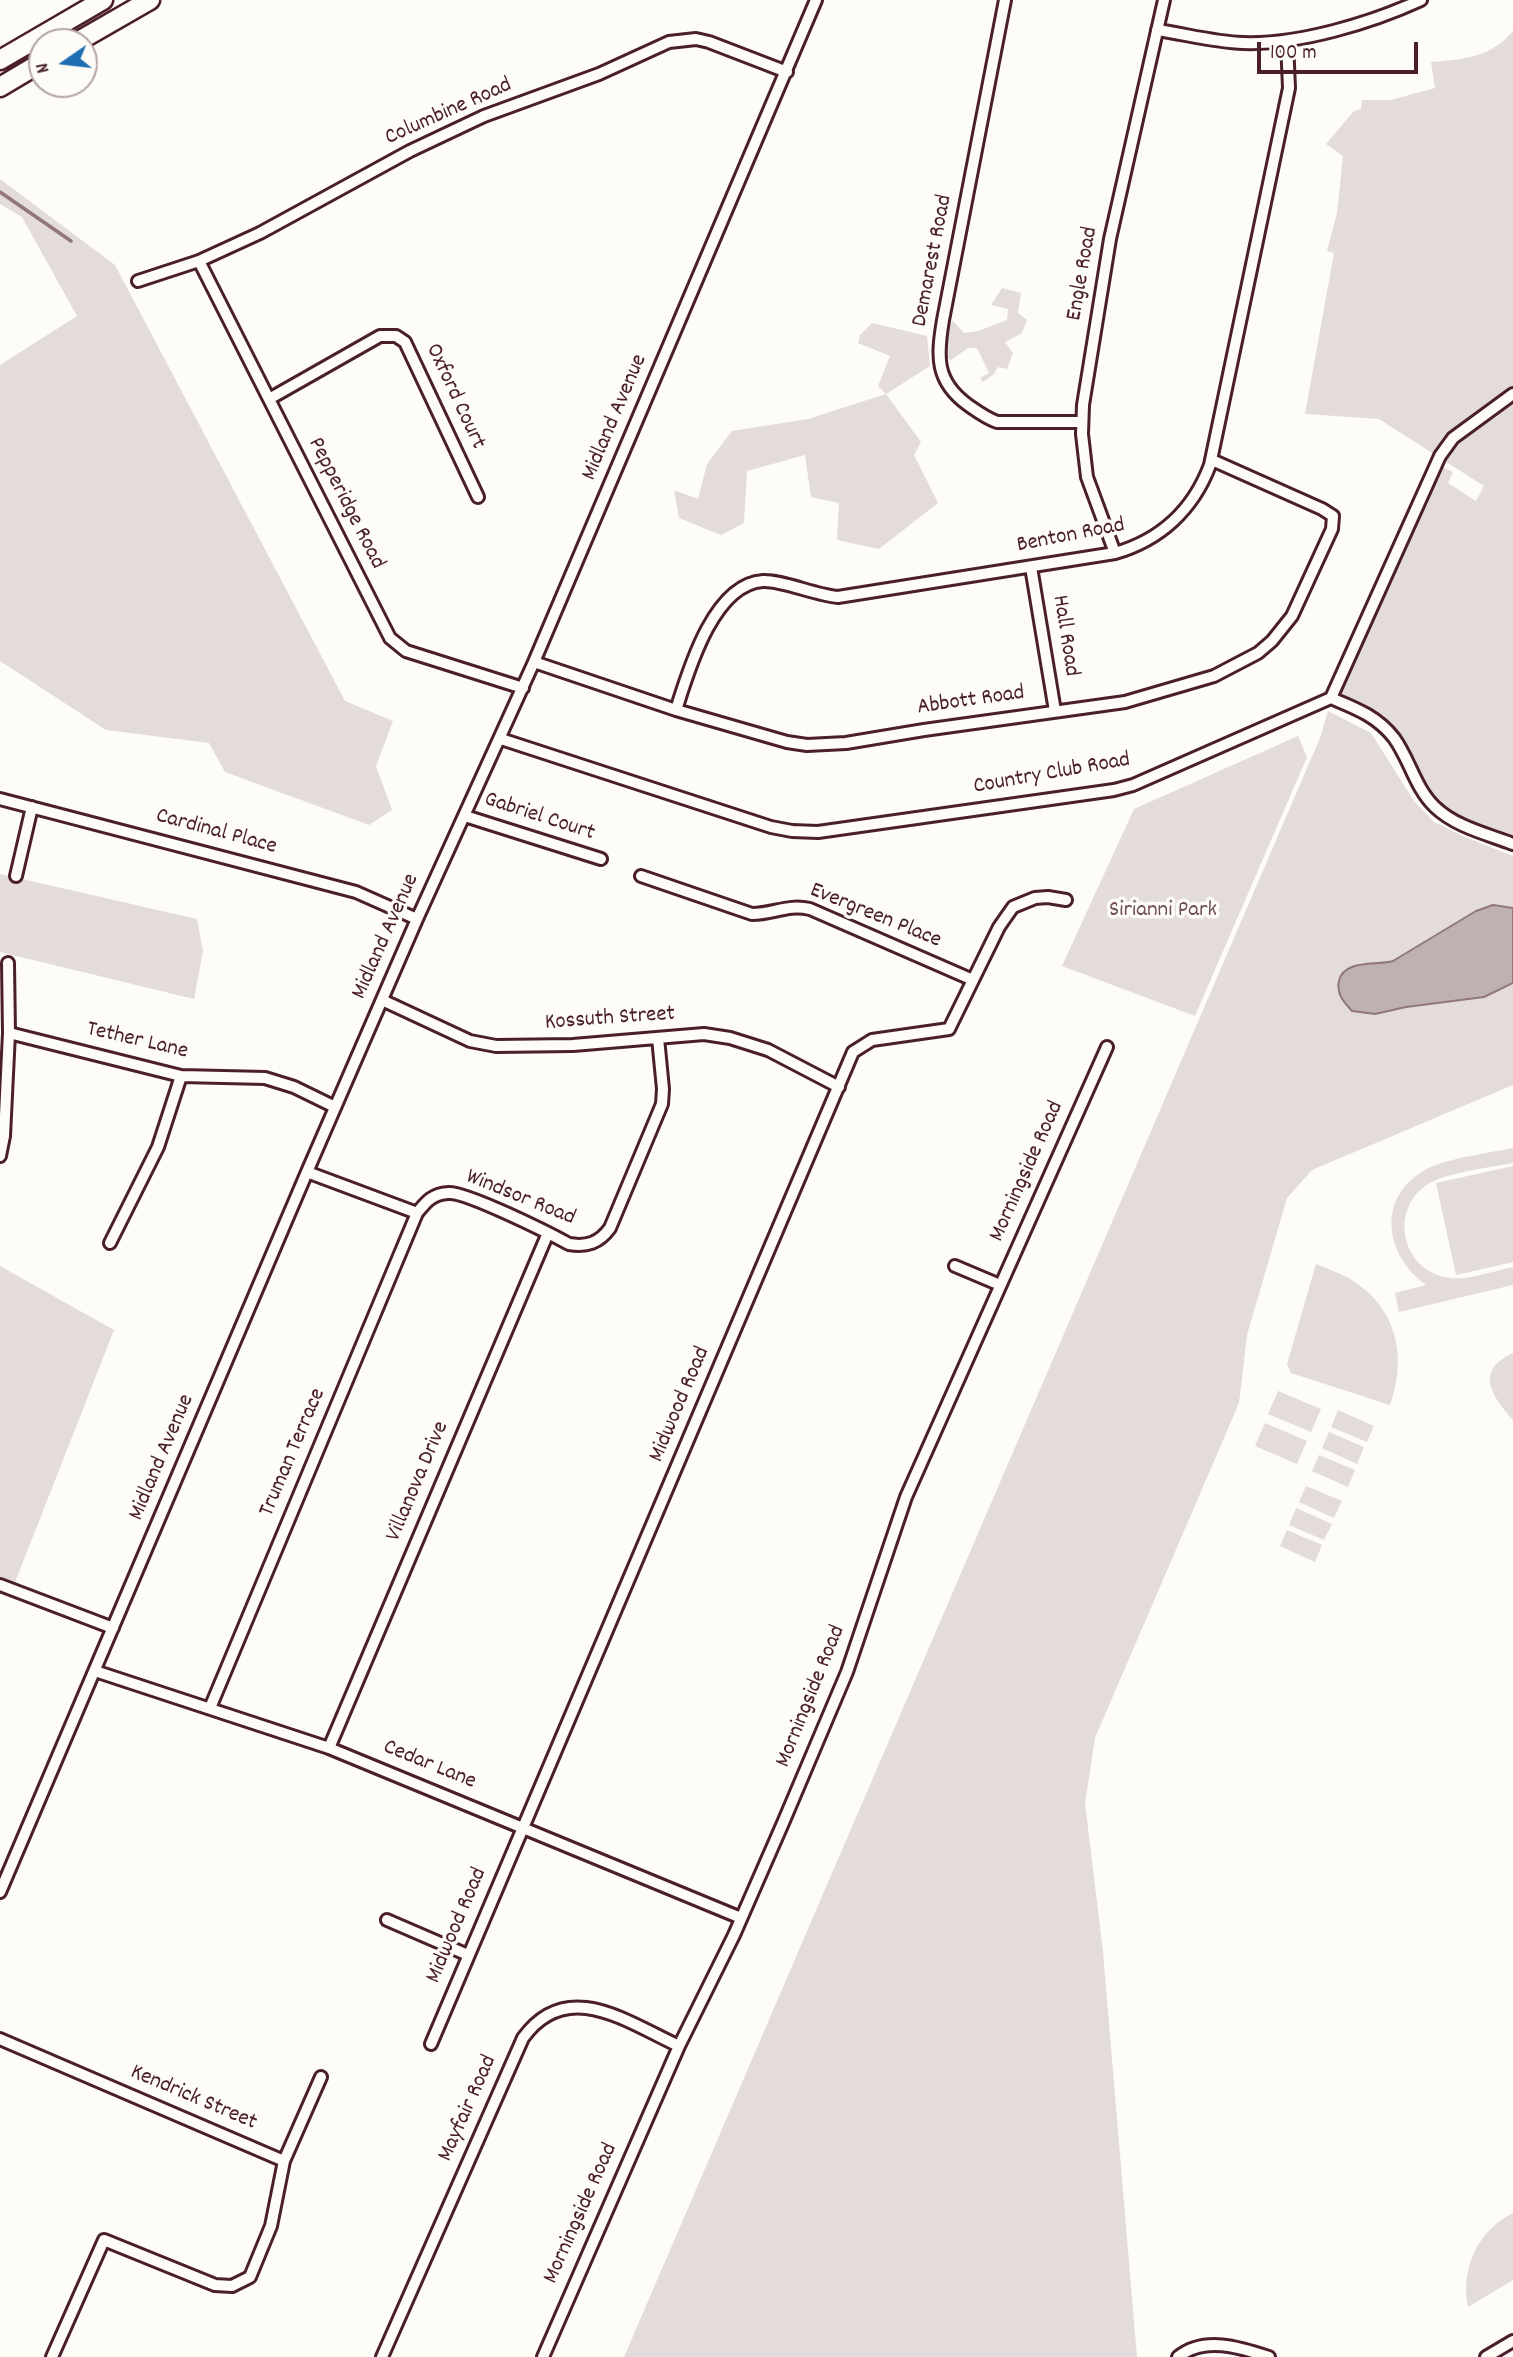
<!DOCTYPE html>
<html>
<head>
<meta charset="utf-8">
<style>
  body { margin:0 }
  #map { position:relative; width:1513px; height:2357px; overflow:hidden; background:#fdfcf7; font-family:Dekko,sans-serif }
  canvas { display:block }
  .north { position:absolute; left:28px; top:28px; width:70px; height:70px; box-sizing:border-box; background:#fdfcf7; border:2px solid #b5a4a5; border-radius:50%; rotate:256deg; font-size:19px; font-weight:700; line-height:28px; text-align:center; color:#4a1f2b }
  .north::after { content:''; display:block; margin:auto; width:24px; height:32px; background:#1f6fb2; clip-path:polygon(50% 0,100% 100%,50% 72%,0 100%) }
  .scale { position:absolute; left:1257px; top:42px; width:161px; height:32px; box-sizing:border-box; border:4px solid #4a1f2b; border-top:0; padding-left:9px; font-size:21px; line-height:24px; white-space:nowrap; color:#4a1f2b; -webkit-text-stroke:5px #fdfcf7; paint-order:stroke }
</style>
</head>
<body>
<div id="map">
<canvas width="1513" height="2357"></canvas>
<div class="north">N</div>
<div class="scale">100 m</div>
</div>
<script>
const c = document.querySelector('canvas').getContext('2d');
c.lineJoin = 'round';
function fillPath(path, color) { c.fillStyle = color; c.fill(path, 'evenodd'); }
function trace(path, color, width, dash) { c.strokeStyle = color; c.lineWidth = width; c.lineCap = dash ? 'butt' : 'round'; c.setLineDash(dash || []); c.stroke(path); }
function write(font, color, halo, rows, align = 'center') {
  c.font = font + ' Dekko,sans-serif'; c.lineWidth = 7; c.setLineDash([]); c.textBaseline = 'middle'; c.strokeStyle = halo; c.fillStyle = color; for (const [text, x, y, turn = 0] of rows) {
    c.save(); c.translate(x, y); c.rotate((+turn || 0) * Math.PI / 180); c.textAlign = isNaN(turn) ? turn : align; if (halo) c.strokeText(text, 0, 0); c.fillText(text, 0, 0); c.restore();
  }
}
const green = new Path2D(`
  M1513,31V844L1436,808L1382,724L1331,698L1438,465L1453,472L1448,483L1476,501L1484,486L1379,419L1305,414L1334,253L1327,251L1337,213L1343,156L1326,144L1354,111L1361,109L1362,100H1391L1435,88L1431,62C1465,59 1490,58 1513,31Z
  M0,179L115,265L345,701L393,721L376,766L392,810L369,825L225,772L209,743L106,730L0,661V365L77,316L22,217L0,204Z
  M1002,288L1021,293L1018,313L1027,320L1022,333L1005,342L1013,353L1007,369L998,367L994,374L983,382L980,378L989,373L977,348H968L951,360L943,357L946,336L952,320L964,333L978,331L1007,320L1008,309L991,305Z
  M872,323L927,336L930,366L886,394L921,442L914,455L938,503L879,549L837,540L839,503L811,497L805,455L747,471L744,523L721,535L679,518L674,490L698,499L707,464L732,431L808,419L886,394L878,386L890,356L858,343L860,335Z
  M1328,711L1371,733L1414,801L1434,822L1465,837L1513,856V1085L1312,1170L1287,1198L1247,1335L1239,1403L1095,1738L1085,1803L1103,1952L1137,2357H624L1320,738Z
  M1298,736L1307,757L1195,1016L1062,966L1134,809Z
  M0,874L197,919L203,951L194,999L0,952Z
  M1513,1148V1163C1488,1168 1445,1172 1425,1186C1390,1212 1402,1268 1445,1277C1466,1282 1492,1271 1513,1267V1285L1399,1312L1395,1293L1426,1285C1383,1254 1376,1194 1429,1168C1450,1158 1489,1153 1513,1148Z
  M1513,1166V1262L1456,1275L1436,1183Z
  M1316,1264C1326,1268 1337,1272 1347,1277C1396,1305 1408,1354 1390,1405L1291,1373L1287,1364Z
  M0,1266L114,1330L12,1590L0,1585Z
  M1513,1353V1420C1492,1396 1474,1371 1513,1353Z
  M1278,1391L1321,1409L1311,1432L1268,1414Z
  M1338,1410L1374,1426L1367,1442L1331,1427Z
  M1265,1423L1307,1441L1297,1464L1255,1446Z
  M1329,1432L1364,1447L1357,1464L1322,1448Z
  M1319,1455L1355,1470L1348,1487L1312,1471Z
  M1306,1486L1342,1501L1334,1518L1299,1502Z
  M1296,1508L1332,1524L1324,1540L1289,1525Z
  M1287,1530L1322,1545L1315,1562L1280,1546Z
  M1513,2213V2280L1468,2307C1460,2269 1478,2230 1513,2213Z`);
const water = new Path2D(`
  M1493,905L1513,908V983L1484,997L1406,1007L1375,1014L1352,1011C1344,1002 1336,994 1339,981C1344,959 1376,966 1393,961L1476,911Z`);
const stream = new Path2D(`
  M0,192L71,241`);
const minor = new Path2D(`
  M1005,0L943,320C937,356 935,381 968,405C978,412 986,418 997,422H1082
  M1157,30C1185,34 1214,42 1243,43C1298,45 1371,23 1421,0
  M199,261L390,638L406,651L523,688
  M138,281L199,261L260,233L410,151L484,116L599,74L669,42L696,39L709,42L787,72
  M269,399L380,336H396L405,342L478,497
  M1115,553L1087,477L1082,434L1083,405L1110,239L1164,0
  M1031,567L1055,711
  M534,662L676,710L787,742L807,745L846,743L924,730L1125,702L1214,676L1258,653L1272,641L1292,616L1332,529L1333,516L1322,509L1212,460
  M1331,698C1355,708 1377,716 1394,738C1410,760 1415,788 1435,807C1456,827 1487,834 1513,844
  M676,710C688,672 713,584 763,581C782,580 815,595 838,597L1115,553C1160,540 1193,510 1210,465L1289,88L1287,41
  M501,739L771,827L792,831L818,832L1114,790L1133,785L1331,698L1440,456L1453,438L1513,394
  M0,799L356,892L417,919
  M465,816L601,859
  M16,876L32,807
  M641,876L752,914C774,914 787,904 810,909L973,980
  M382,1000L470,1041L496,1046L573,1045L704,1034L730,1038L768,1050L839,1087
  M9,1033L181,1076L265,1078L294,1087L335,1107
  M0,1156L4,1136L9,1033L8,963
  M307,1172L417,1213C426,1202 432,1194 448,1193C465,1191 549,1233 569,1244C587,1247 599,1243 610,1228L662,1104L663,1089L658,1038
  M110,1243L158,1147L181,1076
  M955,1266L1000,1285
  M0,1585L113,1628
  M95,1671L329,1748L741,1918
  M210,1708L417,1213
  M329,1748L548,1233
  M0,1892L307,1172L417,919L534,662L816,0
  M387,1920L468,1955
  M0,2039L284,2161
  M431,2044L853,1052L872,1040L949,1029L999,927L1013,907L1035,898L1048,897L1066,900
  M52,2357L104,2240L215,2285L232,2286L250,2277L271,2226L284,2161L321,2077
  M382,2357L523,2038C567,1977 627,2022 679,2046
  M543,2357L679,2046L734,1935L783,1823L847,1672L906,1497L1107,1047
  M1178,2357C1204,2336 1239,2347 1269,2357
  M1486,2357L1513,2341`);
const highway = new Path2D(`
  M77,42L150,0
  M0,60L103,0
  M0,87L42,62`);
const streetNames = [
  ["Columbine Road",449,113,-24],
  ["Demarest Road",934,261,-79],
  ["Engle Road",1084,274,-80],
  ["Oxford Court",454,397,65],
  ["Midland Avenue",616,418,-67],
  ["Pepperidge Road",345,504,63],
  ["Benton Road",1071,537,-11],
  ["Hall Road",1064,636,81],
  ["Abbott Road",971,702,-8],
  ["Country Club Road",1052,775,-10],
  ["Gabriel Court",539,818,18],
  ["Cardinal Place",216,833,15],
  ["Evergreen Place",875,917,22],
  ["Midland Avenue",387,937,-66],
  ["Kossuth Street",610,1020,-4],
  ["Tether Lane",137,1042,13],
  ["Morningside Road",1028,1172,-66],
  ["Windsor Road",520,1199,22],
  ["Midwood Road",681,1405,-67],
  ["Truman Terrace",294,1453,-67],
  ["Midland Avenue",163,1458,-67],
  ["Villanova Drive",419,1482,-67],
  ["Morningside Road",812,1697,-68],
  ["Cedar Lane",429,1766,22],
  ["Midwood Road",458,1926,-67],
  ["Kendrick Street",193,2099,23],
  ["Mayfair Road",469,2109,-66],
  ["Morningside Road",582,2214,-66]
];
const parkNames = [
  ["Sirianni Park",1163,912]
];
fillPath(green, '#e3dcda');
fillPath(water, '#c0b1b1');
trace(water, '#91777b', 2);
trace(stream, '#91777b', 3.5);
trace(minor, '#4a1f2b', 16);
trace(highway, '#4a1f2b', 23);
trace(minor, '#fdfcf7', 10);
trace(highway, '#fdfcf7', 18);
write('23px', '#4a1f2b', '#fdfcf7', streetNames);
write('23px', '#704e57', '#fdfcf7', parkNames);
</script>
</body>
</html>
